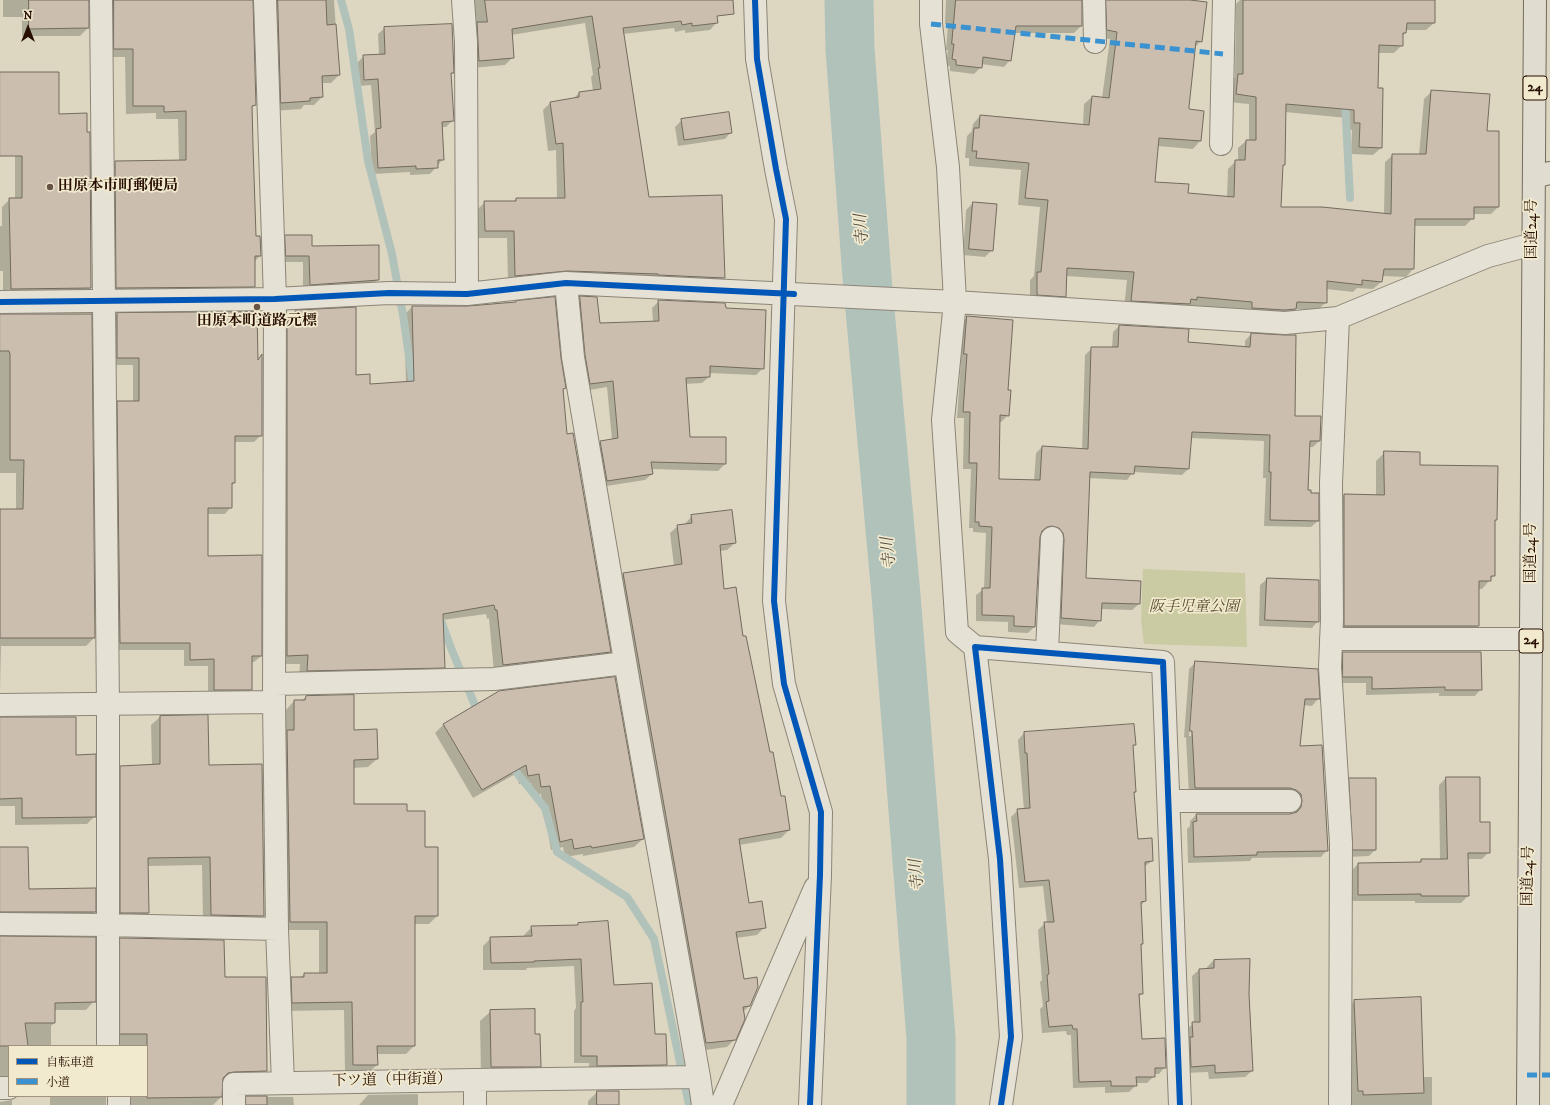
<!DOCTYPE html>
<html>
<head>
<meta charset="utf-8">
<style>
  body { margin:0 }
  #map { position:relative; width:1550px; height:1105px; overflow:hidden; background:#ddd7c1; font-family:"IM FELL DW Pica","Noto Serif JP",serif }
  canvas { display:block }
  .legend { position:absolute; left:8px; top:1045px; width:140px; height:52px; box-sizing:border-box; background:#f1eace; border:1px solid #a0927c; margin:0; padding:5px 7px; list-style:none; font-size:12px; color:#270e00 }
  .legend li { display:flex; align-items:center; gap:8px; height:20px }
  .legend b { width:20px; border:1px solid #a0927c }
  .north { position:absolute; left:8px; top:8px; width:40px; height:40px; -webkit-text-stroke:3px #f1eace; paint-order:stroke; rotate:0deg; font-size:11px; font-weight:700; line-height:16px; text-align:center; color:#270e00 }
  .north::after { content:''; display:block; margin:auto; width:14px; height:18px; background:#270e00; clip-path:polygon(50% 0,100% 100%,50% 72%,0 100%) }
</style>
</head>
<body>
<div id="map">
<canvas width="1550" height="1105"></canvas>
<ul class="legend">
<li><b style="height:5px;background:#0057b8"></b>自転車道</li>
<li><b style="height:5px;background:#3b92d0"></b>小道</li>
</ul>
<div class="north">N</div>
</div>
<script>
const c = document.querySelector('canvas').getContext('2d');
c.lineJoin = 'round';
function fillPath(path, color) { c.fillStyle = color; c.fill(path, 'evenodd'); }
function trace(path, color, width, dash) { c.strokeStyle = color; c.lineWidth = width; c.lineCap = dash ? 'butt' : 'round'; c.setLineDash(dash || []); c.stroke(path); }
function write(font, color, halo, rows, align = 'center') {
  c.font = font + ' "IM FELL DW Pica","Noto Serif JP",serif'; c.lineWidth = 3.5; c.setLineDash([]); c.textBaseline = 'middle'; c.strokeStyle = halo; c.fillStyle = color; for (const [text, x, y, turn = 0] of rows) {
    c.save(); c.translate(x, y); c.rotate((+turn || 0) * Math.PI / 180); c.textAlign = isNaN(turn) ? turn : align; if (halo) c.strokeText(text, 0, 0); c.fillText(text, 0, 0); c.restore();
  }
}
const green = new Path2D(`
  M1143,569L1245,573L1247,647L1144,644L1141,619Z`);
const shadow = new Path2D(`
  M3,0H88V28L80,36H22V17H3Z
  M102,0H252L255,105L251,108L255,237L260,256L254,262V286L247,294L109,296L108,169L116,162L179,161L178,119H156V113L126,114L125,57H106Z
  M267,0H334L339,75L331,83H321L322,97L314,105H304L301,109L273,111Z
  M468,0H714L717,22L710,30L685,33V30L675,32L674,28L623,34L648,198L724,278L716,285L508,283L507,238H478L477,210L485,202H513L516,199H557L556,150L548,151L543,110L550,103L573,99L579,93L593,91L591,77L593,75L585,23L511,35L513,57L505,65L471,68Z
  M946,0H1081V26L1074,33H1014L1010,60L1004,67L981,64V67L974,74L950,71V66H946L948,50H946L948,25L945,24Z
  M1096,0H1182L1201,41L1194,48L1188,110L1200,141L1193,149L1157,146L1154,182L1187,194L1227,197L1228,169L1236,161H1238V148L1246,141H1249V104L1228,102L1230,83L1235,77L1236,4L1240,0H1434V23L1426,30H1405V33L1402,36V45L1394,53H1378L1377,89L1381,148L1373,155L1351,154L1352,130H1347V118L1285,112L1284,164L1282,166L1280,208L1384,214L1385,162L1393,155H1419L1424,99L1432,91L1486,132L1498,207L1491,214H1473V218L1465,226H1414L1413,269L1406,277L1382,276L1381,282L1373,289L1357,288L1353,292L1326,289V302L1318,310L1295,309L1288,317L1245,310L1191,305L1188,307L1124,308L1127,280L1066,276L1065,296L1057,304L1030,302V280L1034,276L1040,207L1018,205L1021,170L969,166V158H965L967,136L972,131L973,124L980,116L1083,125L1084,104L1092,97L1102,98L1110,39L1100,38Z
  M385,28L453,73L450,75L453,120L446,127H441L443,159L430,174L410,175V172L372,174L370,136L375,132L371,85L358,86L357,63L364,56L379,55L378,34Z
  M0,73L58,115L86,133H89L90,288L83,296L3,297V271H0V226H2V207L10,199H15V155L0,151Z
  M682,120L731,132L725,139L678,146L675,127Z
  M973,203L992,250L985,257L963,255L966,210Z
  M286,236L311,247L378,279L372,286L303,291V262H280L279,243Z
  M580,297L599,324L653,322L652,308L659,301L725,309L763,368L756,375L709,373V377L702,383L685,384L689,438L725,464L718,471L651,469L652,474L645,480L600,487L594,449L601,442L612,440L607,387L584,391L573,304Z
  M412,307L560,358L565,388L562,391L566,435L610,652L601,660L494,673L489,618L487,619L486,614L442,620L444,667L435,676L299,679L300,664H278L279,331L297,311L355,376L369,385L406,383L404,315Z
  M117,314L257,361L261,356V435L254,442H234V483L231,486V507L225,514H207V557L261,656L254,662H251V689L244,696H208V666H184V650H114L111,408L118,402H133V365H111L110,321Z
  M0,315L94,638L86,646H1L0,692V510H16V473H0Z
  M968,317L1007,391L1008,415L1001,422H999L998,480L1034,481L1036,453L1042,447L1082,450L1085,355L1092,348H1112L1113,332L1119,326L1187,343L1245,347V341L1251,334L1294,417L1319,441L1313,447H1309L1307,491L1310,494L1318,521L1311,527L1264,526L1266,478H1263L1264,441L1190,438L1188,469L1182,475L1133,472L1127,480L1089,478L1085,579L1139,604L1132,610L1100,609V620L1094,627L1055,624L1045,531L1040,533L1039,537L1034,627L1028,633L1008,632V622L976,621V595L984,589L986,533L973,532V528H969L971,469H963L964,418H957L961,360H958L961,323Z
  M1385,452L1496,520L1494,522V575L1482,589H1478V626L1469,635H1336L1335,503L1344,495H1376V461Z
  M692,516L735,543L727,550L720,551L723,590L743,637L769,753L789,830L781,838L739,845L748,904L765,927L757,935L736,938L743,980L750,1005L743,1012L735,1039L727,1047L698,1051L615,582L623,574L674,566L670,533L678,526L684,525Z
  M1267,579L1318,581V621L1312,628L1259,626L1260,585Z
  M1344,652L1481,689L1475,696H1439V693L1366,695V683H1337V659Z
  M1196,662L1317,670L1318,699L1312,706L1303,705L1299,747L1327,850L1321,857L1252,858L1250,861L1188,863L1187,829L1190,826V821L1197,814H1290L1295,813L1296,809L1189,795L1186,738L1184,737L1189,669ZM1194,668H1196L1191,736H1189Z
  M499,692L643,839L634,847L583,856V854L565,857L563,847L551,850L541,794L533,795L531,783L519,784L517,773L473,798L435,733L443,725Z
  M306,697L353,731L377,759L368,767L353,768V805L406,812L424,848L437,916L429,924H414V1046L406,1054H376L377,1065L368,1073H345L344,1010L284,1011L283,987L292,978H300L304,974H319V930H282L279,739L286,732V710L294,701H301Z
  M207,716L208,766L263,916L255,924L203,923L202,865L148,866V913L140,922L112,921V775L121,767L152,765L151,725L160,717Z
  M0,718L75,756L94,817L87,824L15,825V806H0Z
  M1024,733L1135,744L1132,747L1135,792L1134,794L1137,840L1152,861L1144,867L1145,901L1140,906L1142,944L1140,946L1142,994L1138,997L1141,1040L1165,1067L1159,1074H1154V1076L1147,1083H1136V1085L1129,1092L1105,1093V1087L1073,1088L1071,1035H1067L1066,1031L1042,1033L1040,1009L1043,1006L1040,982L1042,980L1038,930L1045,923H1047L1043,886L1019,888L1011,817L1018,810H1024L1018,740Z
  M1446,778L1480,823L1489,852L1482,859H1467L1468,896L1461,903H1415V901H1352V870L1358,864L1419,863L1421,860H1440L1439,785Z
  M1350,779L1376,849L1369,856L1347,857L1343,786Z
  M0,848L28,890L94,912L86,920H0Z
  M578,924L613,986L654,1036L666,1064L659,1072L589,1073V1063H574V1011L576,1008L574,966L527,968L526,970H483V946L491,938H524V935L532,927L577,926Z
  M0,938L94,1001L86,1010H54V1023L51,1026V1046H9V1081L0,1084Z
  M121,939L224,978L266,1071L257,1079L222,1080L221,1097L213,1105H123L119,1096H147V1046H112V947Z
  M1214,960L1248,994L1252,1071L1245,1077L1209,1079L1208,1072L1185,1073L1186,1030L1194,1023L1192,976L1199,970L1207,969V967Z
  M1355,1001L1423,1077H1432V1105H1350L1346,1009Z
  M491,1011L534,1035L540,1066L530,1076L481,1077L480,1021Z
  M597,1092L618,1105H588V1101Z
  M418,1094V1105H359L368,1095Z
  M50,1096H106V1105H50Z
  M247,1097H293L294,1105H239Z
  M12,1100V1105H0V1102Z`);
const stream = new Path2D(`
  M341,0L349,29L368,161L392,254L403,315L414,391
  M1345,99L1350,198
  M440,618L451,648L479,715
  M509,763L545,808L557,852L627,897L654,939L689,1105`);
const river = new Path2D(`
  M849,0L850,49L867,277L896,595L931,1038V1105`);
const building = new Path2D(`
  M29,0H89V28L29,29Z
  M114,0H253L256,105L252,106L253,146L256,236H260L261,256H255V287L116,288L115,161L186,160V111L164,112V106H133V49H114Z
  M278,0H326L327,25L336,24L340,75L322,76L323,97L310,98V101L281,103Z
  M485,0H733L734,14L717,16L718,23L692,26V23L682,25L681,21L623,28L649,197L722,195L725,278L658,275V274L567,271L515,276L514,231H485L484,201H516V198H565L563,143L556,144L550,102L579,97V92L601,89L598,68H600L592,16L512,29L514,58L479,61L477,22H487Z
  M956,0H1082V26H1016L1011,61L983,57L982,68L956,65V60L952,59L954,44H952Z
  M1106,0H1190L1207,2L1202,42L1196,41L1189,107V109L1204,111L1201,141L1159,138L1155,182L1189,184L1188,193L1234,197L1235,160H1245L1246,140H1256V97L1236,94L1238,74H1243V0H1435V23H1407L1406,33H1403V46L1379,45L1378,88H1383L1382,148L1359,147L1360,123H1354V110L1286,104L1285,165H1283L1281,207H1322L1391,214L1392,154H1426L1431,90L1490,94L1487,131H1499V207H1474V219H1415L1414,269H1384L1382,282L1362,280V285L1327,281V303L1297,302L1296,309L1285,310L1252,308V302L1197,297V300L1191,299L1190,304L1131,301L1134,272L1067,268L1066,297L1037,295V272H1041L1048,200L1025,198L1029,163L976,158L977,151H972L974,128H979L980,115L1089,125L1092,96L1109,98L1117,32L1107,30Z
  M452,24L454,73H451L454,121L442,122L444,160H438V168L416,169V166L378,168L376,129L381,128L378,79L364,80L363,55L385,54L384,27Z
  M0,72H59V114L87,113V132H90L91,288L11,289L9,198H22V156H0Z
  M729,112L732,133L684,140L681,119Z
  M973,202L997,204L993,251L969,249Z
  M285,235H312V246L379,245V280L310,285L309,256H286Z
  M580,296L597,297L600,323L659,321L658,300L725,303L726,308L766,310L764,369L710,366V377L686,378L690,437H726V464L651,462L653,474L607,481L600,441L618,438L613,381L590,384L585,355Z
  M555,297L561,358L566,388L563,389L567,434L573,433L611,652L503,665L497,610H495L494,605L443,614L445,668L307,671L308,655L287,656V322L296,310L356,307V375L370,374V384L414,381L412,306H468L516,302V301Z
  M257,312L258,360L262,354V436H235V483H232V508H208V556L262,555V656H252V690H214V659L190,660V643H120L117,401H139V358H117V313Z
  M0,314H92L95,638H0V509H23L24,460H10V354L9,351H0Z
  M967,316L1013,320L1008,390H1011L1009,416L1000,415L999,479L1040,480L1042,446L1088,449L1091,347H1118L1119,325L1189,329L1188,342L1250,347L1251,333L1284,335H1296L1295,416H1321L1320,441H1310L1308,490H1311V493H1319V521L1270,520L1271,472H1269L1270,435L1192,432L1189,469L1135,466L1134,474L1090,472L1086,578L1141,581L1140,604L1102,603L1101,621L1061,618L1064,539L1063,533L1059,528L1052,526L1047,527L1042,531L1040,537L1035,627L1014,626V616L982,615V588H990L992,527L979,526V522H975L977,463H969L970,412H963L967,354H964Z
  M1384,451L1420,452V465L1498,466L1497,520H1495V576H1491V581H1479V626H1344V494L1384,495Z
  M732,510L736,543L720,545L724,589L736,587L743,636H746L770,752H773L781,796H785L790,830L739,839L749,903L762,901L766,928L736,932L744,979L757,977L758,987L750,1006L743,1007L745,1019L736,1040L706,1043L623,573L682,564L677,525L692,523L691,515Z
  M1267,578L1319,580V622L1265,620Z
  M1343,652H1481L1482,690H1445V687L1372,689V677H1343Z
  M1195,661L1318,669L1320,699H1305L1300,746L1322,745L1328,851L1257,852V855L1194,857L1193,822L1197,821L1196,814H1290L1297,812L1301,807L1302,801L1301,794L1296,790L1290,788H1195L1192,731H1190Z
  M615,677L644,839L592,848L591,846L574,849L572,839L560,842L550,786L541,787L539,774L528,776L526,765L482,790L443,724L499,691Z
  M354,695V730L377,729L378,759L354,760V804H407V811H425V847H438V916H415V1046H377L378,1065H353L352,1002L292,1003L291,977H304V973H327V922H290L287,730H294V700H305L306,696Z
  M208,715L209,765L262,764L264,916L211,915L210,857L148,858L149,913H120V766L160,764V716Z
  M0,717H76V755L96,754V817L22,818V798L0,799Z
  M1134,724L1136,745H1133L1136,792H1134L1138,839L1152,838L1153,861L1145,862L1146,901L1141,902L1143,944H1141L1143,994H1139L1142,1039L1165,1038L1166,1068H1155V1077H1136L1137,1086H1111V1081L1079,1082L1077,1029H1073L1072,1025L1049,1027L1046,1002L1049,1001L1047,975L1049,974L1044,922H1054L1049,880L1025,882L1017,809L1030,808L1027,753H1025L1024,732Z
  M1446,777H1480V822H1490V853H1468L1469,896H1421V894L1358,895V863L1421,862V859H1447Z
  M1349,778H1376V850H1353Z
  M0,847H28L29,889L96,888V912H0Z
  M608,921L614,985L652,983L655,1034H666L667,1065L597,1066V1056H581V1002H583L581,959L534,961V962L491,963L490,937L532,936L531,926L578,925V923Z
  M0,936L96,937V1002L55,1003V1023H25L28,1046H0Z
  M120,938L224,940L225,977H266L267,1071L234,1072L228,1073L223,1078L222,1097L147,1098V1034H120Z
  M1250,959L1249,994L1253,1071L1215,1073V1065L1191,1067L1190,1037H1193L1192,1022H1200L1199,969L1214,968V960Z
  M1421,997L1424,1093L1363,1095V1091H1358L1354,1000Z
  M535,1009V1034H540L541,1067H491L490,1010Z
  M597,1091H619V1105H597Z
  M246,1096H267V1105H246Z`);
const minor = new Path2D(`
  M101,0L108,705V1046
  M265,0L275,299L274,702L277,929L283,1083
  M463,0L466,42L467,294
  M755,0L757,59L776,169L786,219L774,601L784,684L821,812L820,875L810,1105
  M931,0V24L948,167L955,302L943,420L957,632L975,647
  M1094,0L1095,42
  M1221,144L1224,0
  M566,283L573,357L630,690L699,1077L703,1105
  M0,302L275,299L389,293L467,294L566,283L955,302L1285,323L1338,318L1488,256L1533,244
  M1338,318L1331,483L1332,619L1330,667L1341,843L1340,1105
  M1331,639H1531
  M1047,652L1052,538
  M274,684L494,679L625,663
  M0,705L274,702
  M1169,801H1290
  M0,924L108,925L277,929
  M475,1080L699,1077
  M0,1088H9
  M119,1096V1105
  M234,1105V1084L475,1080V1105
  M721,1105L815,888
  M1001,1105L1011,1037L1000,859L975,647L1163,662L1180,1105`);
const major = new Path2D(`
  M1534,177L1550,173`);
const highway = new Path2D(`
  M1528,1105L1535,0`);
const quiet = new Path2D(`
  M931,24L1223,54
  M1527,1075H1550`);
const cycleway = new Path2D(`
  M755,0L757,59L776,169L786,219L774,601L784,684L821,812L820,875L810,1105
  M0,302L275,299L389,293L467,294L566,283L794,294
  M1001,1105L1011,1037L1000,859L975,647L1163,662L1180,1105`);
const markers = [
  [50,187,4,"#675444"],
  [257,307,4,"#675444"]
];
const shields = [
  [1535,88,24],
  [1531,641,24]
];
const shieldNames = [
  ["24",1535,88],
  ["24",1531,641]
];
const poiNames = [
  ["田原本市町郵便局",58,187],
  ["田原本町道路元標",257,322,"center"]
];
const streetNames = [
  ["国道24号",1533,229,-90],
  ["国道24号",1532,553,-90],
  ["国道24号",1529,876,-89],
  ["下ツ道（中街道）",392,1081,-1]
];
const parkNames = [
  ["阪手児童公園",1194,608]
];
const waterNames = [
  ["寺川",863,230,-94],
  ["寺川",890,553,-95],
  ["寺川",918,875,-95]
];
fillPath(green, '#cacaa3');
fillPath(shadow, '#0003');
trace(stream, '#b1c2bb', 8);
trace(river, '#b1c2bb', 49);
fillPath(building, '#cbbeaf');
trace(building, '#726b5e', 1);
trace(minor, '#8c8577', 24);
trace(major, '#726b5e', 24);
trace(highway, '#726b5e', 24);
trace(minor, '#e5e1d5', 22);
trace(major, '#e0dccf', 22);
trace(highway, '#e0dccf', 22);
trace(quiet, '#3b92d0', 5, [10, 5]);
trace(cycleway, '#0057b8', 6);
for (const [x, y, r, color] of markers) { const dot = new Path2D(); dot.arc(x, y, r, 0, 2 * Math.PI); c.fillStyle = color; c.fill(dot); trace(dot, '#f1eace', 1.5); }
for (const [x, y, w] of shields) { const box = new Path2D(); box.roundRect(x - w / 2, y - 12, w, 24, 3); c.fillStyle = '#f1eace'; c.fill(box); trace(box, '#270e00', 1); }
write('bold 14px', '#270e00', null, shieldNames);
write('bold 15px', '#270e00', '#f1eace', poiNames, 'left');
write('15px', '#270e00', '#f1eace', streetNames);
write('italic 15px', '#5a4c31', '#f1eace', parkNames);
write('italic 16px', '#514a41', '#f1eace', waterNames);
</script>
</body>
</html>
